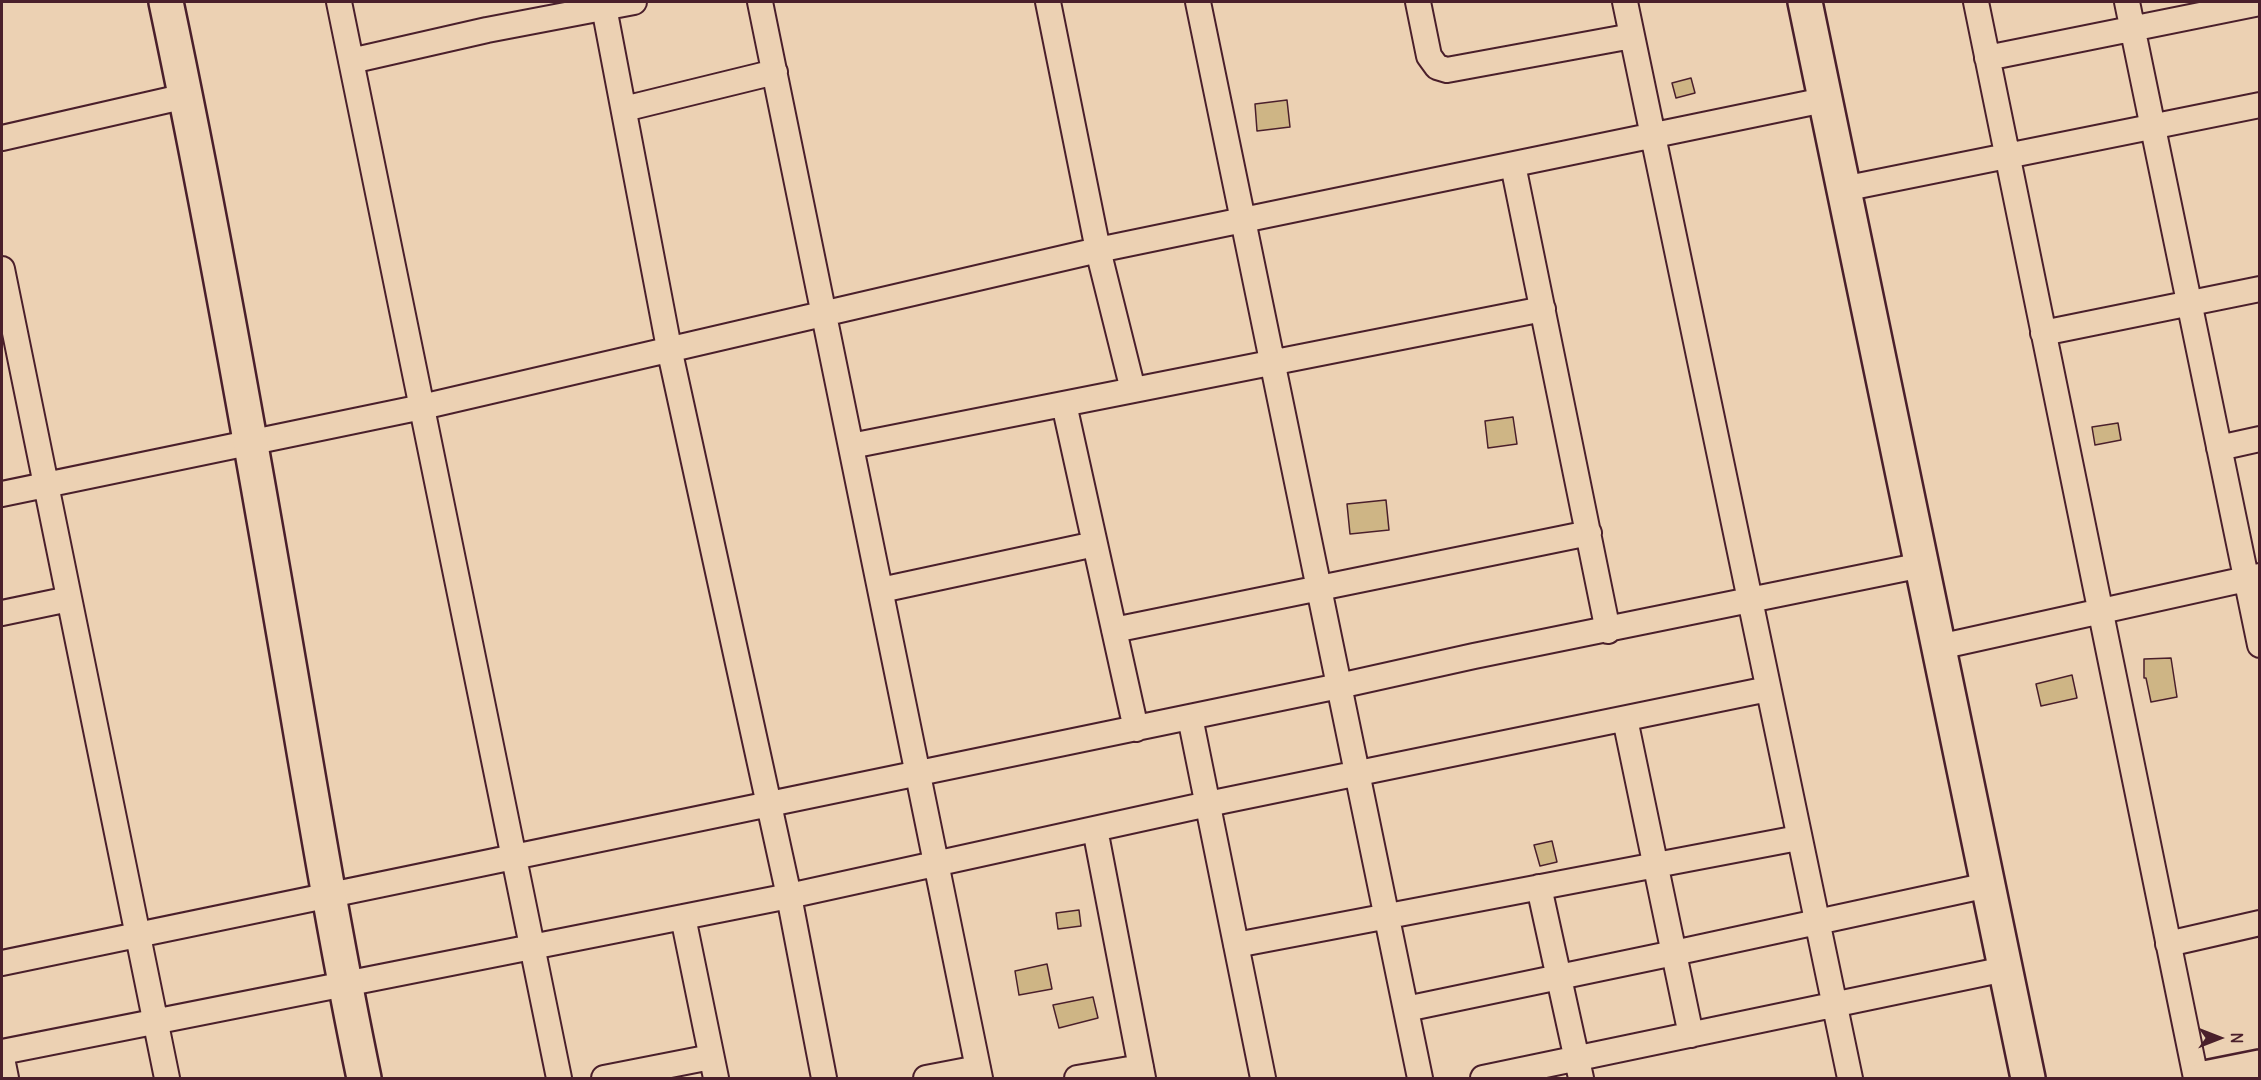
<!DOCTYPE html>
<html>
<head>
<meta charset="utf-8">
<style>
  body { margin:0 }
  #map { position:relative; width:2261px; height:1080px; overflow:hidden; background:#ecd1b3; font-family:Delius,sans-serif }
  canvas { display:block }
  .frame { position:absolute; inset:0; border:3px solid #4a1f2b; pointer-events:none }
  .north { position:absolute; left:2189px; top:1008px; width:60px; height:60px; -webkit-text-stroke:4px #ecd1b3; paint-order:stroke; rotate:90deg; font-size:16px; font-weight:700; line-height:24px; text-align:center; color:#4a1f2b }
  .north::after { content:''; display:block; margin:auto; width:21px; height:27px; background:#4a1f2b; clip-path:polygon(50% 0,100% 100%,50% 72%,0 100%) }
</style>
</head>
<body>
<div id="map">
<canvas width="2261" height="1080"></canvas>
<div class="frame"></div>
<div class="north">N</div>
</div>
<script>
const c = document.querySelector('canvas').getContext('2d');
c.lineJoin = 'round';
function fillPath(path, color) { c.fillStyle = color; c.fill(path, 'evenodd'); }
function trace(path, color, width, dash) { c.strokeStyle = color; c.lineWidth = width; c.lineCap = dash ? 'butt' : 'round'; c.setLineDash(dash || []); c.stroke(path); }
const building = new Path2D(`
  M1691,78L1695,93L1676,98L1672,83Z
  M1287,100L1290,127L1257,131L1255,104Z
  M1513,417L1517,444L1488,448L1485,421Z
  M2118,423L2121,440L2095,445L2092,427Z
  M1386,500L1389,530L1350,534L1347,504Z
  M2171,658L2177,697L2151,702L2146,678H2144V659Z
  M2072,675L2077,698L2041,706L2036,684Z
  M1552,841L1557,862L1540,866L1534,845Z
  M1079,910L1081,926L1058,929L1056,913Z
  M1047,964L1052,989L1019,995L1015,971Z
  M1093,997L1098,1018L1059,1028L1053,1005Z`);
const street = new Path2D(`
  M339,2L559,1078
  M603,2L669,348L789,896L824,1078
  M760,2L980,1078
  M1048,2L1098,250L1133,390
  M1198,2L1420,1078
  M1418,2L1429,56L1437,67L1447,70L1632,36
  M1625,2L1850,1078
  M1976,2L2196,1078
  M2127,2L2260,645
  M1987,58L2260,3
  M351,61L487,30L634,2
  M624,109L775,72
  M2,138L186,96
  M1513,165L1608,631
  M1843,189L2260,105
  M2,269L167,1078
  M2043,333L2260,289
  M1064,404L1136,729
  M851,446L1543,309
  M2219,448L2260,439
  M2,494L422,407L1098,250L1824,100
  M881,590L1095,544
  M2,613L69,599
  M1114,630L1589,533
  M1939,647L2260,576
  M1190,717L1263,1078
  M1625,719L1691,1035
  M1095,829L1143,1078
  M1539,887L1581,1078
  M683,917L716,1078
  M2168,944L2260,923
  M1236,945L1798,838
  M2,963L1339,686L1474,656L1922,565
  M1406,1009L1674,953L1988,885
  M2,1052L789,896L1208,804L1768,689
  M2,1058L6,1078
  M604,1078L711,1057
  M926,1078L978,1068
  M1077,1078L1141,1067
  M1483,1078L2005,969`);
const secondary = new Path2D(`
  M166,2C210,210 247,419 283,629C309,779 333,929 364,1078
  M1805,2L2028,1078
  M2205,1078L2260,1067`);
fillPath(building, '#ceb585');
trace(building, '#4a1f2b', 1.5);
trace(street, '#4a1f2b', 28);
trace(secondary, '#4a1f2b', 38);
trace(street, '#ecd1b3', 24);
trace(secondary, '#ecd1b3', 33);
</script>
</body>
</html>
